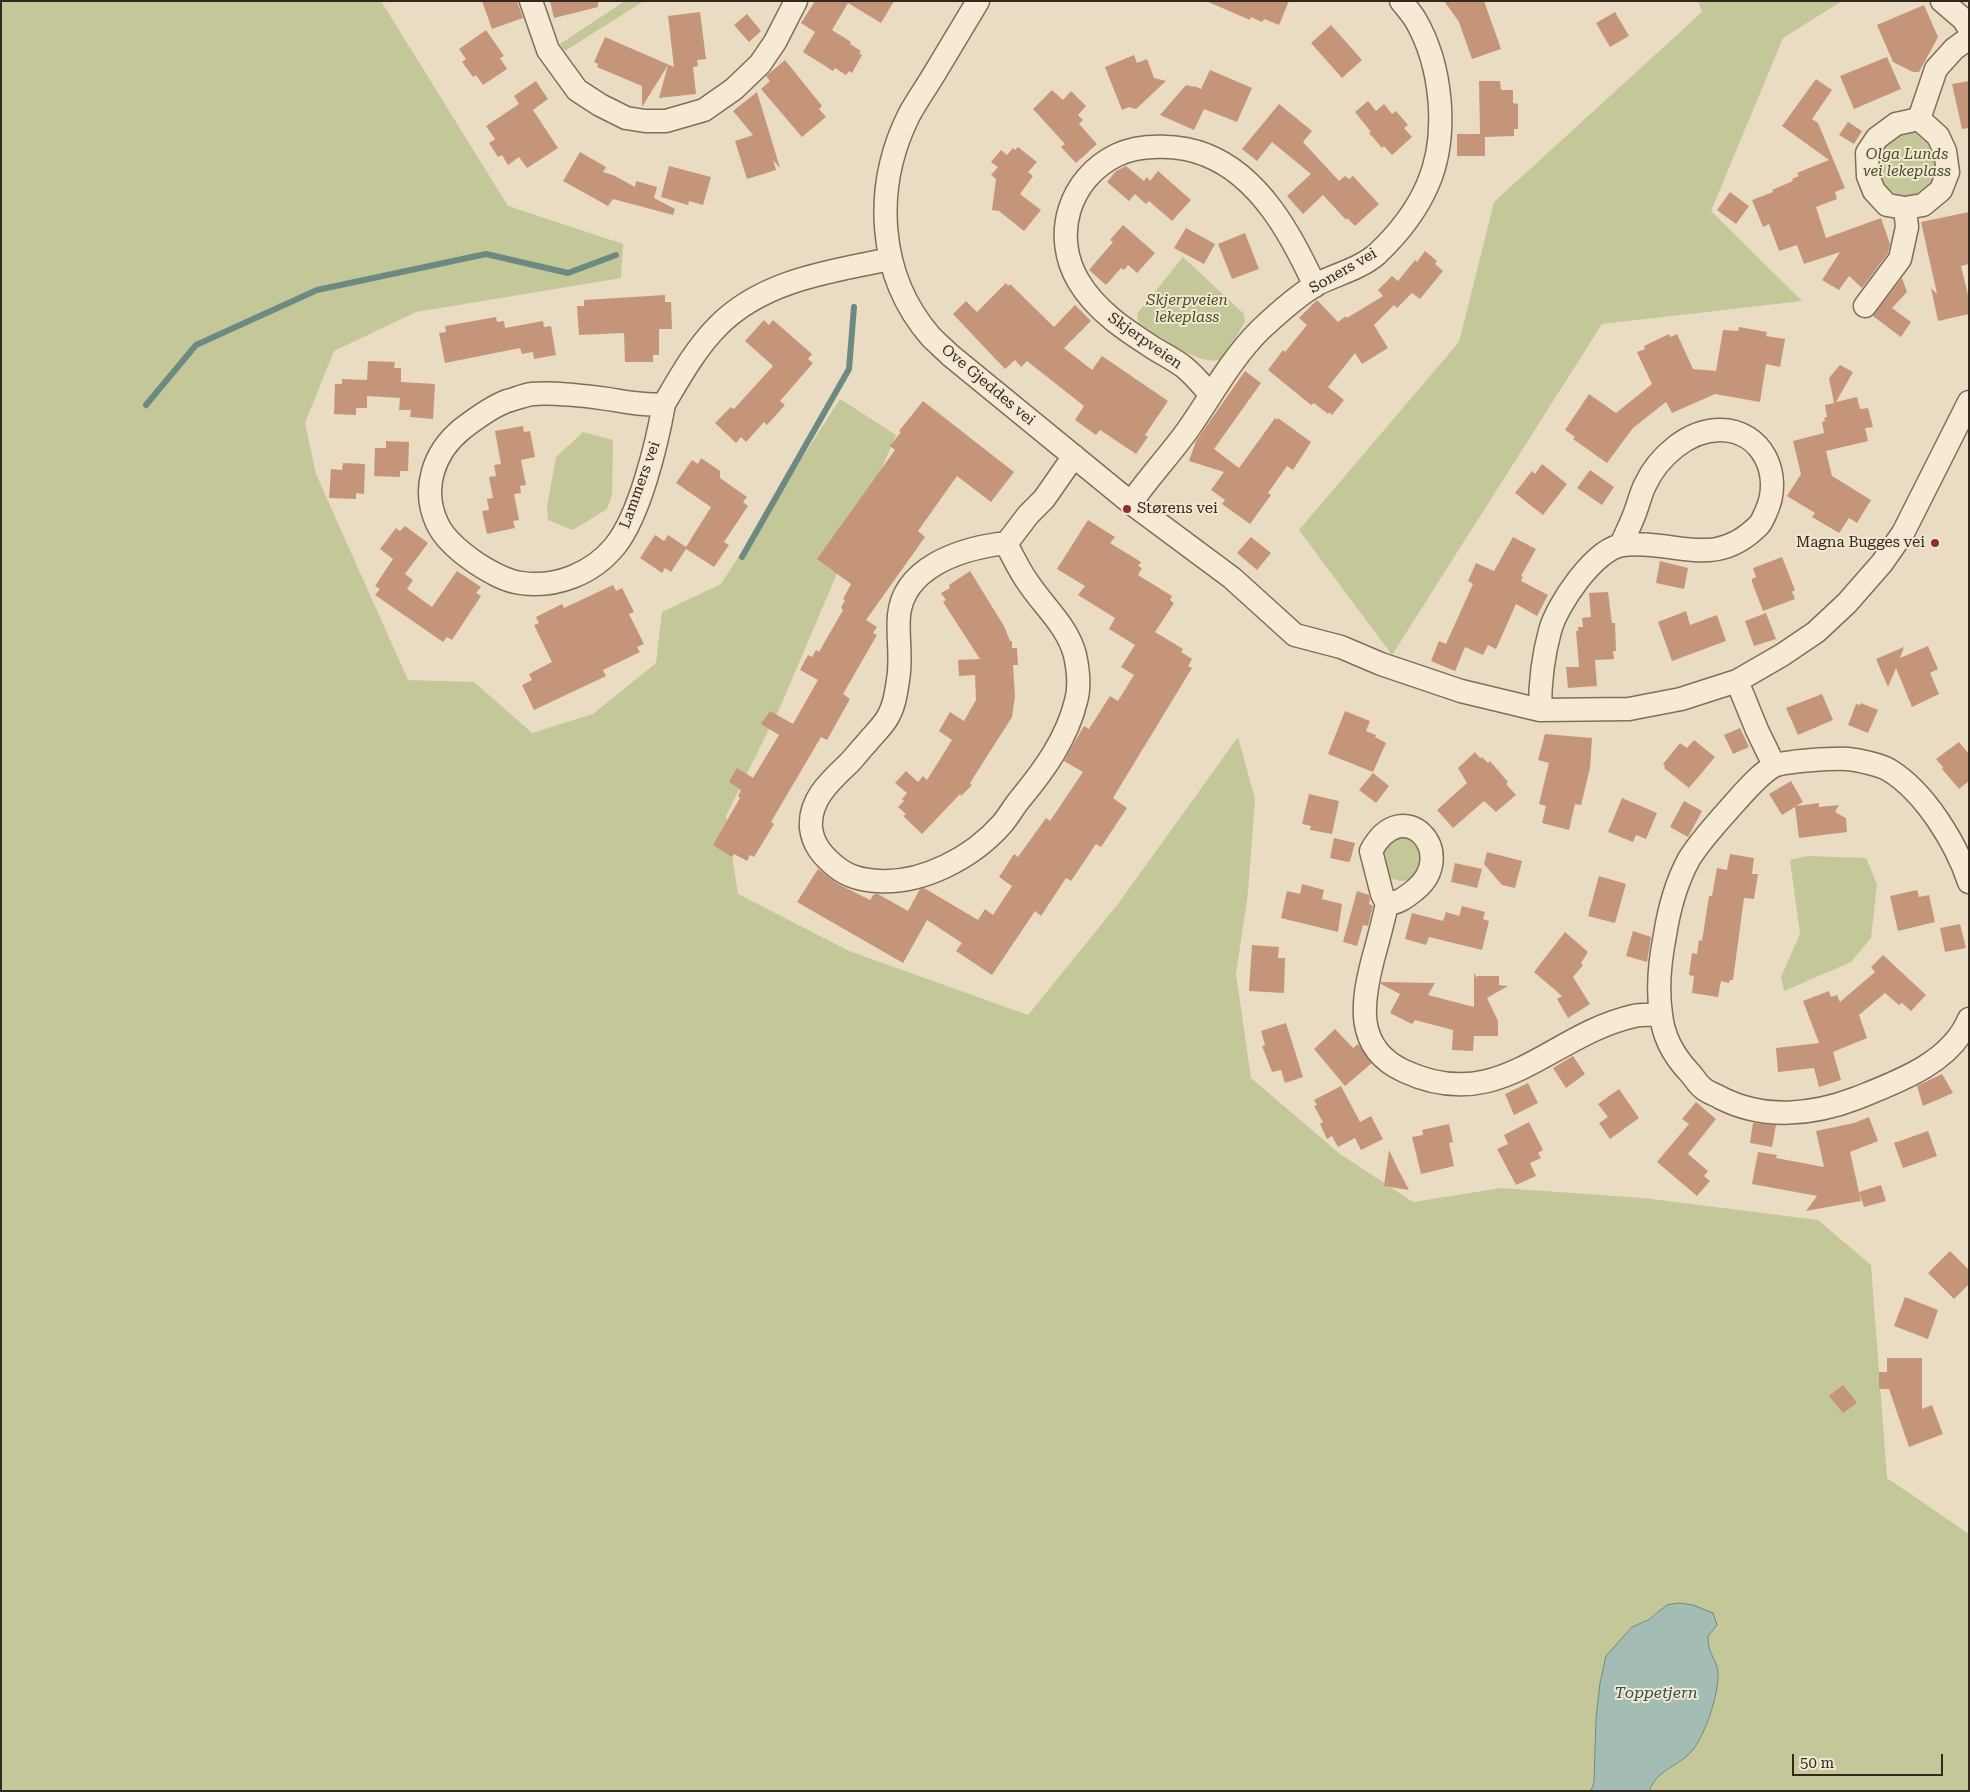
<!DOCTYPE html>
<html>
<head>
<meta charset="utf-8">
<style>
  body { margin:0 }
  #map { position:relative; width:1970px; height:1792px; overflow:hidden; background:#eadcc2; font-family:"Roboto Serif",serif }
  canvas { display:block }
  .frame { position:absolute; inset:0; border:2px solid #33271e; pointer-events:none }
  .scale { position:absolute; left:1792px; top:1754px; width:151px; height:22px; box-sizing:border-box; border:2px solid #33271e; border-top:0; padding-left:6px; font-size:15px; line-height:18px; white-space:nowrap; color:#33271e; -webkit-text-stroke:4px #f2e7d1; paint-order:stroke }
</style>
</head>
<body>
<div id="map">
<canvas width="1970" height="1792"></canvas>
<div class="frame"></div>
<div class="scale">50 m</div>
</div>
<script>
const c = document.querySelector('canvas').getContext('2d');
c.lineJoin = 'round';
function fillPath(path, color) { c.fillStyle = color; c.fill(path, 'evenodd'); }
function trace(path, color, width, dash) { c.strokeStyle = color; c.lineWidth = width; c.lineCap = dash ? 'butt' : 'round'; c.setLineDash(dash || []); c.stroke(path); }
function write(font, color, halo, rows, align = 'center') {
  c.font = font + ' "Roboto Serif",serif'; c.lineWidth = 4; c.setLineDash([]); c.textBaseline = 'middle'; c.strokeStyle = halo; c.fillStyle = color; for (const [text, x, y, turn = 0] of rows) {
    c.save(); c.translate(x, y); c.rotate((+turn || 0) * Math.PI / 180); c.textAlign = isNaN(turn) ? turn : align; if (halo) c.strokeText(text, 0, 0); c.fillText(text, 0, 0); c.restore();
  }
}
const green = new Path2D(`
  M1,1H381L508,206L623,244L621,278L416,312L334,351L305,423L316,474L408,680L474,682L532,733L593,714L656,663L662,612L721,584L840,399L896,435L781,705L726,816L738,894L849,951L1028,1015L1118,904L1238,737L1255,799L1248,893L1236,974L1251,1078L1340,1154L1413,1202L1501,1188L1643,1198L1818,1220L1871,1265L1887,1478L1969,1534V1791H1649L1657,1775L1670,1768L1690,1754L1708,1721L1718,1672L1709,1648L1707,1636L1717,1625L1657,1612L1647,1620L1632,1627L1606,1656L1600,1683L1596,1718L1594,1782L1591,1791H1Z
  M625,1H644L565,51L560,44Z
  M1698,1H1842L1783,38L1711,211L1802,301L1602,324L1392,655L1299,530L1459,342L1494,202L1702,12Z
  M1904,130C1920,131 1927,136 1935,149C1947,170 1929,200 1904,197C1901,196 1897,194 1893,193C1888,191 1881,187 1879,181C1873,170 1877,158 1879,147Z
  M1183,257L1244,314L1245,322C1239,331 1228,352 1221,358C1204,371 1154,332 1139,323L1137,314Z
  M583,432L613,440L612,495L607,509L573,530L548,520L547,507L556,457Z
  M1413,835L1426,862C1413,877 1409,887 1388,877L1380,847L1384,841Z
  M1807,856L1866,858L1877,884L1871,938L1851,962L1784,991L1781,977L1800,934L1790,860Z`);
const water = new Path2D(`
  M1680,1603L1693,1605L1713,1613L1717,1625L1708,1636C1708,1639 1708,1644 1709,1647C1711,1656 1718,1664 1718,1673C1719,1694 1704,1741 1688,1755C1672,1769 1658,1770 1649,1791H1591L1594,1782L1596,1718L1600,1683L1606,1656L1632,1627L1648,1620L1667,1605Z`);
const stream = new Path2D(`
  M146,405L196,345L317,290L486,254L568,273L616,255
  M742,557L849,369L854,307`);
const building = new Path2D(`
  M482,1H517L523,18L492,29Z
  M550,1H598V7L554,18Z
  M815,1H894L881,23L848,3L832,30L851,42L850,44L861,51L859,53L862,55L852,73L849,71L846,75L835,68L833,71L803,52L815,32L801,23Z
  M1206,1H1289L1279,25L1264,19L1262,22L1251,17L1250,20Z
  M1444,1H1484L1501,49L1472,59L1459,22Z
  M1924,5L1938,37L1919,72H1913L1893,62L1877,25Z
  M700,12L706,59L697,60L698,66L693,67L696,94L659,98L668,65L642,107V86L597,67L598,64L594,62L605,37L674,67L668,16Z
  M1615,12L1629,36L1610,47L1596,23Z
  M747,14L761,31L749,42L734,25Z
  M1331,25L1362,60L1342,78L1311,43Z
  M486,30L504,56L500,58L507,69L483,85L476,75L473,77L462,62L466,59L459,49Z
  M1134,55L1137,63L1147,59L1154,78L1166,81L1136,109L1129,107L1122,110L1105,67Z
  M1887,57L1901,89L1854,109L1840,76Z
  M785,60L822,106L819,109L826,117L802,137L761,89L770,81L766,76Z
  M1210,70L1252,88L1237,122L1204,109L1194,130L1160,115L1186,85L1194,87V86L1201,89Z
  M1816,79L1832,90L1812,119L1818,123L1845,188L1835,192L1837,199L1816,207L1826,238L1881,218L1890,244L1888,253L1862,288L1849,276L1839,290L1822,280L1840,252L1804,264L1797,245L1779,251L1769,224L1763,227L1752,200L1773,192L1772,190L1793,181L1792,179L1799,176L1797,173L1829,160L1782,126Z
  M536,81L548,99L533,110L558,148L527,168L519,157L508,165L502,155L498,157L489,143L495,139L486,126L519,104L514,96Z
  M1479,81H1500L1501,90H1513V103L1518,104V129H1514V136L1485,137V156H1457V134H1480Z
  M1969,81V128L1962,129L1952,84Z
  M1052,90L1063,100L1071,91L1086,106L1078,115L1083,120L1079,124L1097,144L1076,163L1061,147L1065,144L1033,109Z
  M757,92L780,168L773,160L776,170L747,179L735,141L753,135L733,111Z
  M1368,101L1376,111L1384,104L1392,114L1396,111L1408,125L1404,128L1412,137L1392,155L1384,146L1382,148L1369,133L1371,132L1355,112Z
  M1279,104L1312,131L1303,142L1339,181L1345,176L1349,179L1353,176L1379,204L1355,226L1347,218L1346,220L1323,195L1303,214L1287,196L1311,174L1272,142L1257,161L1242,149Z
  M1848,122L1862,131L1854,144L1839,135Z
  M1018,147L1037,162L1028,172L1033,176L1020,194L1041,210L1024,231L999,211L992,210L996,179L991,175L998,167L991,162L1001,150L1007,155L1013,148L1015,150Z
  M580,152L606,167L603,172L613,175L635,187L636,181L657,187L654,198L675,209L673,215L613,199L608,206L563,181Z
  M669,166L711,177L703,205L689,201L688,205L661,197Z
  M1126,166L1144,181L1147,177L1150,181L1158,171L1191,200L1172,221L1149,201L1146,204L1135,194L1129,201L1107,182L1116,171Z
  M1730,192L1749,206L1736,224L1717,210Z
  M1969,212V264L1961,266L1969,299V314L1938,321L1931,288L1937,294L1921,222Z
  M1123,225L1155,253L1137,273L1128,265L1124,270L1121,268L1106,285L1089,270L1113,242L1110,240Z
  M1186,228L1215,244L1204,264L1174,248Z
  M1245,233L1259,269L1232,279L1218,244Z
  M1425,251L1437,261L1435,264L1443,271L1420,299L1412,293L1397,308L1394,305L1374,325L1388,348L1362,364L1355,353L1328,387L1344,400L1332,415L1329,412L1328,414L1314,403L1311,405L1268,370L1283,350L1285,352L1307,325L1299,318L1317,300L1338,322L1346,316L1347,318L1383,296L1378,290L1392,276L1398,281L1415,260L1417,262Z
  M1902,278L1907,292L1892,308L1911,322L1901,337L1873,316Z
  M1006,283L1008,286L1010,284L1054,327L1075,305L1091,321L1064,348L1092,370L1102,356L1168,401L1145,435L1148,437L1136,454L1100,430L1096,435L1075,420L1084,406L1027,361L1021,367L1015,360L1005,369L953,314L966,301L977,312Z
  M665,295V302H671L672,329H659V355H653V362H625L624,333L579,335L577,306H584V300Z
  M496,317L497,322L504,321L505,328L543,321L544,327L551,326L556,355L534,359L533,352L522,354L520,348L445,363L439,333L446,332L445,326Z
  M764,320L769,325L773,320L812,354L808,359L813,363L780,401L785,405L767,425L764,422L746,442L741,437L736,443L715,423L731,407L734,409L773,366L745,341Z
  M1739,327L1767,332L1766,336L1785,339L1780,367L1766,364L1760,402L1715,394L1672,413L1666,402L1633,428L1607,463L1573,439L1575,437L1565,430L1589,394L1616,413L1652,384L1637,352L1645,349L1644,346L1669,334L1670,337L1677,334L1693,369L1716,371L1723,330L1738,331Z
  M368,361L395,362L394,368H401V382L435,384L433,419L410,417L411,410H399L400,398L367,396V408H356V415L334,414L335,384H342V379L367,380Z
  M1840,365L1853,372L1836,402L1857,397L1860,409L1868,408L1873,427L1865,428L1868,441L1826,451L1832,476L1871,500L1857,523L1849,518L1839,533L1812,517L1815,513L1787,496L1801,474L1793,441L1824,433L1822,422L1825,421L1824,418L1827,417L1825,405L1834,403L1829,378Z
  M1245,371L1261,383L1214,449L1239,468L1275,418L1277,420L1278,418L1311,442L1293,470L1287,466L1268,493L1271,495L1250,524L1222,504L1225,500L1211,490L1224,472L1189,461L1196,441Z
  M923,401L1014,472L991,502L957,476L918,531L925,537L866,620L877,627L873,633L877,635L843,694L850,699L827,740L821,737L771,822L774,824L754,857L750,855L747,861L734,854L732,857L713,845L740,798L738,796L741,790L729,782L737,768L753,778L779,735L761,724L770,711L793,724L818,680L800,670L808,655L812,657L816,650L819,652L843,610L841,608L845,600L843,599L851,584L817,559L895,450L890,446L901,432L899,431Z
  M523,426L524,432L530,431L535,457L521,460L526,485L520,486L521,493L514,494L519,520L513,521L515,528L487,534L482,511L489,510L487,499L493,498L489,477L496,476L494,465L501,464L495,431Z
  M386,441L409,442L408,471H400V477L374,476L375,448H386Z
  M701,458L720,471V478L747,497L743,502L748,506L724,542L729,545L714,567L686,549L671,572L665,568L662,573L640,558L655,535L664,541L668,535L686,547L711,507L676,483L692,460L698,464Z
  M343,463L365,464L364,494L356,493V499L329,498L331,469L342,470Z
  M1542,464L1567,484L1543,515L1515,493L1532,471L1535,474Z
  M1590,470L1614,487L1602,505L1577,488Z
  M1088,520L1115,537L1110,543L1141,562L1138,566L1142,568L1138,575L1172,596L1170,600L1174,603L1155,632L1183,649L1181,652L1192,659L1188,666L1192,668L1113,798L1127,808L1101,847L1096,844L1071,881L1066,878L1041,916L1035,911L992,975L956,951L962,943L927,920L903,963L797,902L818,869L838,884L870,900L874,894H878L908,911L920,889L924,888L978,920L985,909L993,915L1012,886L999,877L1014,854L1018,857L1046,818L1050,821L1083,772L1064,761L1077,738L1084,726L1089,729L1110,696L1118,701L1134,675L1121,667L1135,645L1109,629L1115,618L1078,595L1085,586L1057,569Z
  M405,526L428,543L405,574L413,580L407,589L432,607L457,571L481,587L476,593L481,596L452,640L447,637L443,642L375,595L380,589L375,586L393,559L380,549L396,528L400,531Z
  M1251,537L1271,553L1257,570L1237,553Z
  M1513,537L1536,549L1521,576L1523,577L1521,581L1548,595L1537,616L1516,604L1496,649L1488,645L1483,655L1465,647L1455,671L1431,661L1439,641L1446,644L1473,584L1468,581L1476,563L1494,571Z
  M1782,557L1795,590L1792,592L1795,599L1763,611L1752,582V579L1756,577L1753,568Z
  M1660,561L1688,568L1684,589L1656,583Z
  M970,571L1004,626L1010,641H1012V648H1017L1018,665H1013L1015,696L1012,717L970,783L972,785L961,796L960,794L922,834L903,816L906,814L898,807L904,801L902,799L907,793L895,783L906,771L918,782L923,776L927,780L952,740L939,731L950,712L964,721L976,700L975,675L959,676L958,660L980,659L943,602L946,600L941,593L950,588L949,585Z
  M613,585L616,591L622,588L634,612L629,614L644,644L637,647L640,652L603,670L606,676L534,710L522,685L532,680L529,674L552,662L534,625L539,623L536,617L562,604L564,608Z
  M1608,592L1612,623H1615L1616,651H1613L1614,659L1595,660L1597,686L1568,688L1566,667H1579L1576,631H1578V627H1583L1582,618L1591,617L1589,593Z
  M1686,611L1690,625L1717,615L1726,641L1672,661L1658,622Z
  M1766,613L1776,639L1754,646L1745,621Z
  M1928,646L1938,669L1930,673L1939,694L1912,707L1896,668L1888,687L1876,659L1904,647L1900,658Z
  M1822,694L1833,720L1798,735L1786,708Z
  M1861,703L1878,710L1868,733L1848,725L1856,704L1860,705Z
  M1345,711L1370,721L1366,731L1376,735L1375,737L1386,743L1373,772L1328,754Z
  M1740,728L1749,747L1733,754L1724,735Z
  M1545,734L1592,738L1590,768L1581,805L1575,804L1569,830L1542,823L1546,806L1539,804L1549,763L1538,760Z
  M1694,740L1715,757L1689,788L1664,768L1665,766L1663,764L1680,743L1687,748Z
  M1959,742L1969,754V781L1959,789L1942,769L1943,767L1936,759Z
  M1475,752L1480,758L1482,757L1488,763L1490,761L1508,782L1506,784L1516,795L1496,812L1484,801L1453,828L1437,810L1467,783L1458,768Z
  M1373,773L1389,786L1376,803L1359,790Z
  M1791,781L1803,802L1796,806L1819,803V807L1839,805L1835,812L1846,818L1847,832L1799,838L1795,807L1782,815L1769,794Z
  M1309,794L1339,801L1332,834L1310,830L1311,826L1302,824Z
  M1622,798L1657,813L1646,839L1636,835L1633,842L1608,832Z
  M1684,801L1702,811L1688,837L1670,827Z
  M1334,838L1355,843L1350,861L1348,862L1330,858Z
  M1487,852L1522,861L1515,888L1502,885L1484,864Z
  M1730,854L1754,858L1752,874H1758L1754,899L1744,898L1733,980H1730L1729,983L1721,981L1718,997L1692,993L1694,976L1689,975L1692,953L1697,954L1699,940L1702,941L1709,896H1712L1717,868L1727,870Z
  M1455,863L1482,869L1477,888L1451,882Z
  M1599,876L1626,884L1615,923L1588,916Z
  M1302,884L1324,890L1322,899L1342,904L1338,932L1281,918L1287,891L1300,894Z
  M1917,890L1919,897L1929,895L1935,922L1898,931L1890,896Z
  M1357,891L1369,895L1370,900L1369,904L1373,906L1368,926L1363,925L1357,946L1343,942Z
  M1462,906L1485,912L1483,919L1489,921L1482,950L1429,937L1426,945L1405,939L1412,913L1443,921L1446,912L1459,916Z
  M1960,924L1966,948L1945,952L1940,928Z
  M1633,931L1651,937L1647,962L1626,956Z
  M1565,932L1588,952L1581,963L1583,965L1573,977L1590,1004L1568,1018L1557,999L1562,996L1534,972Z
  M1252,945L1279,947L1278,958H1285L1284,993L1249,991Z
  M1883,955L1926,995L1911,1011L1902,1003L1899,1005L1885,993L1859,1015L1867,1038L1833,1052L1841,1080L1819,1087L1814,1068L1778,1072L1776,1048L1819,1043L1803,1001L1829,991L1831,997L1837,995L1840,1002L1875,972L1871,967Z
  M1474,973L1477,978V976H1499V985L1508,986L1487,998L1498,1021V1036H1474L1473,1051L1452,1050L1453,1030L1415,1020L1412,1024L1390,1013L1400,994L1381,984V982L1435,983L1428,995L1474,1007Z
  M1286,1023L1303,1077L1285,1083L1281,1070L1272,1072L1262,1046L1265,1045L1261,1031Z
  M1335,1029L1353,1048L1358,1044L1372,1063L1345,1086L1314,1049Z
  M1573,1056L1585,1074L1566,1088L1553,1068Z
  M1942,1074L1953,1093L1923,1106L1917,1086Z
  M1528,1083L1538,1103L1514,1115L1505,1094Z
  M1341,1086L1360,1122L1371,1116L1383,1139L1361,1150L1355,1138L1338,1147L1332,1136L1327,1139L1320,1124L1323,1122L1314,1106L1317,1105L1314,1100Z
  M1619,1089L1639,1118L1610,1139L1599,1123L1608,1117L1598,1104Z
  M1696,1102L1716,1119L1688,1154L1708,1171L1704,1176L1710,1181L1697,1196L1657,1162L1689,1124L1682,1119Z
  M1869,1117L1878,1141L1850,1152L1861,1201L1806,1211L1817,1196L1752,1184L1758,1152L1777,1155L1776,1158L1824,1167L1816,1131L1854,1123Z
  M1529,1122L1543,1150L1538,1153L1541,1158L1530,1163L1536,1176L1516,1185L1497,1149L1508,1144L1504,1135Z
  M1753,1123L1776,1125L1772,1147L1750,1143Z
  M1449,1124L1453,1142L1449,1143L1454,1166L1421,1174L1412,1137L1423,1135L1422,1130Z
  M1928,1131L1937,1156L1903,1168L1894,1143Z
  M1389,1150L1398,1169L1409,1190L1384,1186Z
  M1881,1185L1886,1201L1864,1207L1859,1192Z
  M1950,1251L1969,1270V1284L1954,1299L1928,1273Z
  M1905,1297L1938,1310L1928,1339L1894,1326Z
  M1887,1358H1922V1409L1932,1405L1943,1434L1909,1447L1889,1389H1879V1372H1887Z
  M1843,1385L1857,1403L1843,1413L1829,1396Z`);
const minor = new Path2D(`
  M531,1L548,50L577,90L600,105L626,118L645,121H666L704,110L734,89L760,64L775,42L796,1
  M978,1C963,26 948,51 933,76C925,89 916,102 909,115C873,187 877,275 931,337C937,343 944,349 950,355L1131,503L1232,578L1295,635L1341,647L1381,664L1461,691L1540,710L1629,709L1681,699L1737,681L1782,655L1816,632L1847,603L1882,563L1903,533L1969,402
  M1942,1L1963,19L1969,28
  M1919,119L1938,136L1945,151L1948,172L1941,190L1923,205L1905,208L1887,205L1874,191L1868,176L1867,153L1877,138L1896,124Z
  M1919,119L1936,69L1954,49L1969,38
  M1865,306L1900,259L1907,227L1905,208
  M1210,394C1202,385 1194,375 1184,367C1175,360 1165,355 1155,349C1127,331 1097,312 1079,282C1051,236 1069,178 1117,155C1142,143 1182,145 1206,155C1260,176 1292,236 1315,286
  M664,404C657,443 640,515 615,546C592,574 556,588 521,583C505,581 490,572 476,563C463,554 444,539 437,523C421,488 434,452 462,429C475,419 491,407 507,401C515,399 524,395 532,394C551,392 588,396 608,399C627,402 645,406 664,404C680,377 696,348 718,326C763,280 832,271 891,259
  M1131,503C1148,478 1169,456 1187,431C1211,397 1230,360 1260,330C1277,314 1299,294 1319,283C1338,274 1361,268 1377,254C1397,235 1417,210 1428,184C1449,135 1442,65 1415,19C1411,13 1406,7 1401,1
  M998,544H1006C1013,556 1019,570 1027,581C1043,606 1067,625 1075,655C1078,669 1080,687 1076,701C1067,738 1045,769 1021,798C1014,806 1009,816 1002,824C973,857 923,884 878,881C862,880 848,877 835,866C823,856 813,845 811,828C809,801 828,783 846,766C853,760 859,751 865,745C872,736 880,729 886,720C894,708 896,694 898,680C902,658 897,636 899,615C904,568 958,550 998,544Z
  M1006,544L1028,515L1044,499L1074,456
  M1737,681L1757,730L1774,765
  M1540,710C1540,684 1543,656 1550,631C1556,606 1595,548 1623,545C1675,539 1714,571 1759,525C1762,522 1764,516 1766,512C1783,476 1763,430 1720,430C1688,430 1658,457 1645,485C1641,493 1639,502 1636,510C1632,522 1626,533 1621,545
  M1969,882C1956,843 1925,792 1889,770C1881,765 1858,760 1848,759C1835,758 1784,761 1774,766C1760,773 1741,796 1730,808C1716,824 1700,841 1689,859C1676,883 1669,909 1665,935C1660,960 1657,988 1661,1014C1663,1036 1674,1056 1689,1072C1694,1077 1698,1085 1704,1089C1709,1093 1716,1095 1721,1098C1764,1120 1813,1115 1857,1098C1897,1082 1951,1063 1969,1019
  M1387,904C1399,903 1406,897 1415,890C1460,853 1403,791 1371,851L1382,894L1387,904C1383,922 1378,941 1373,959C1362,1002 1354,1048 1404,1071C1500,1116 1549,1035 1634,1016C1642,1014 1652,1015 1661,1015`);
const markers = [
  [1127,509,5,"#8c2f35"],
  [1935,543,5,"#8c2f35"]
];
const parkNames = [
  ["Olga Lunds",1907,155],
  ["vei lekeplass",1907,172],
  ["Skjerpveien",1187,301],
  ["lekeplass",1187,318]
];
const streetNames = [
  ["Soners vei",1343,271,-30],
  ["Skjerpveien",1145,341,35],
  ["Ove Gjeddes vei",988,385,40],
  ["Lammers vei",640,485,-70]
];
const poiNames = [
  ["Størens vei",1137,509],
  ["Magna Bugges vei",1925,543,"right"]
];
const waterNames = [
  ["Toppetjern",1656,1693]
];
fillPath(green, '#c4c797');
fillPath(water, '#a4bdb4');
trace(water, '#6c8a81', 1);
trace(stream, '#6c8a81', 6);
fillPath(building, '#c5957a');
trace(minor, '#826d5b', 25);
trace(minor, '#f6ead4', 22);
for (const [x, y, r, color] of markers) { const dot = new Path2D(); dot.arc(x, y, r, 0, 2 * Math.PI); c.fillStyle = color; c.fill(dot); trace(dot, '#f2e7d1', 2); }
write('italic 15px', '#464e26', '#f2e7d1', parkNames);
write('15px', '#33271e', '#f2e7d1', streetNames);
write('15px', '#33271e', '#f2e7d1', poiNames, 'left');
write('italic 16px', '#2e524d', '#f2e7d1', waterNames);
</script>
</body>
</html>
